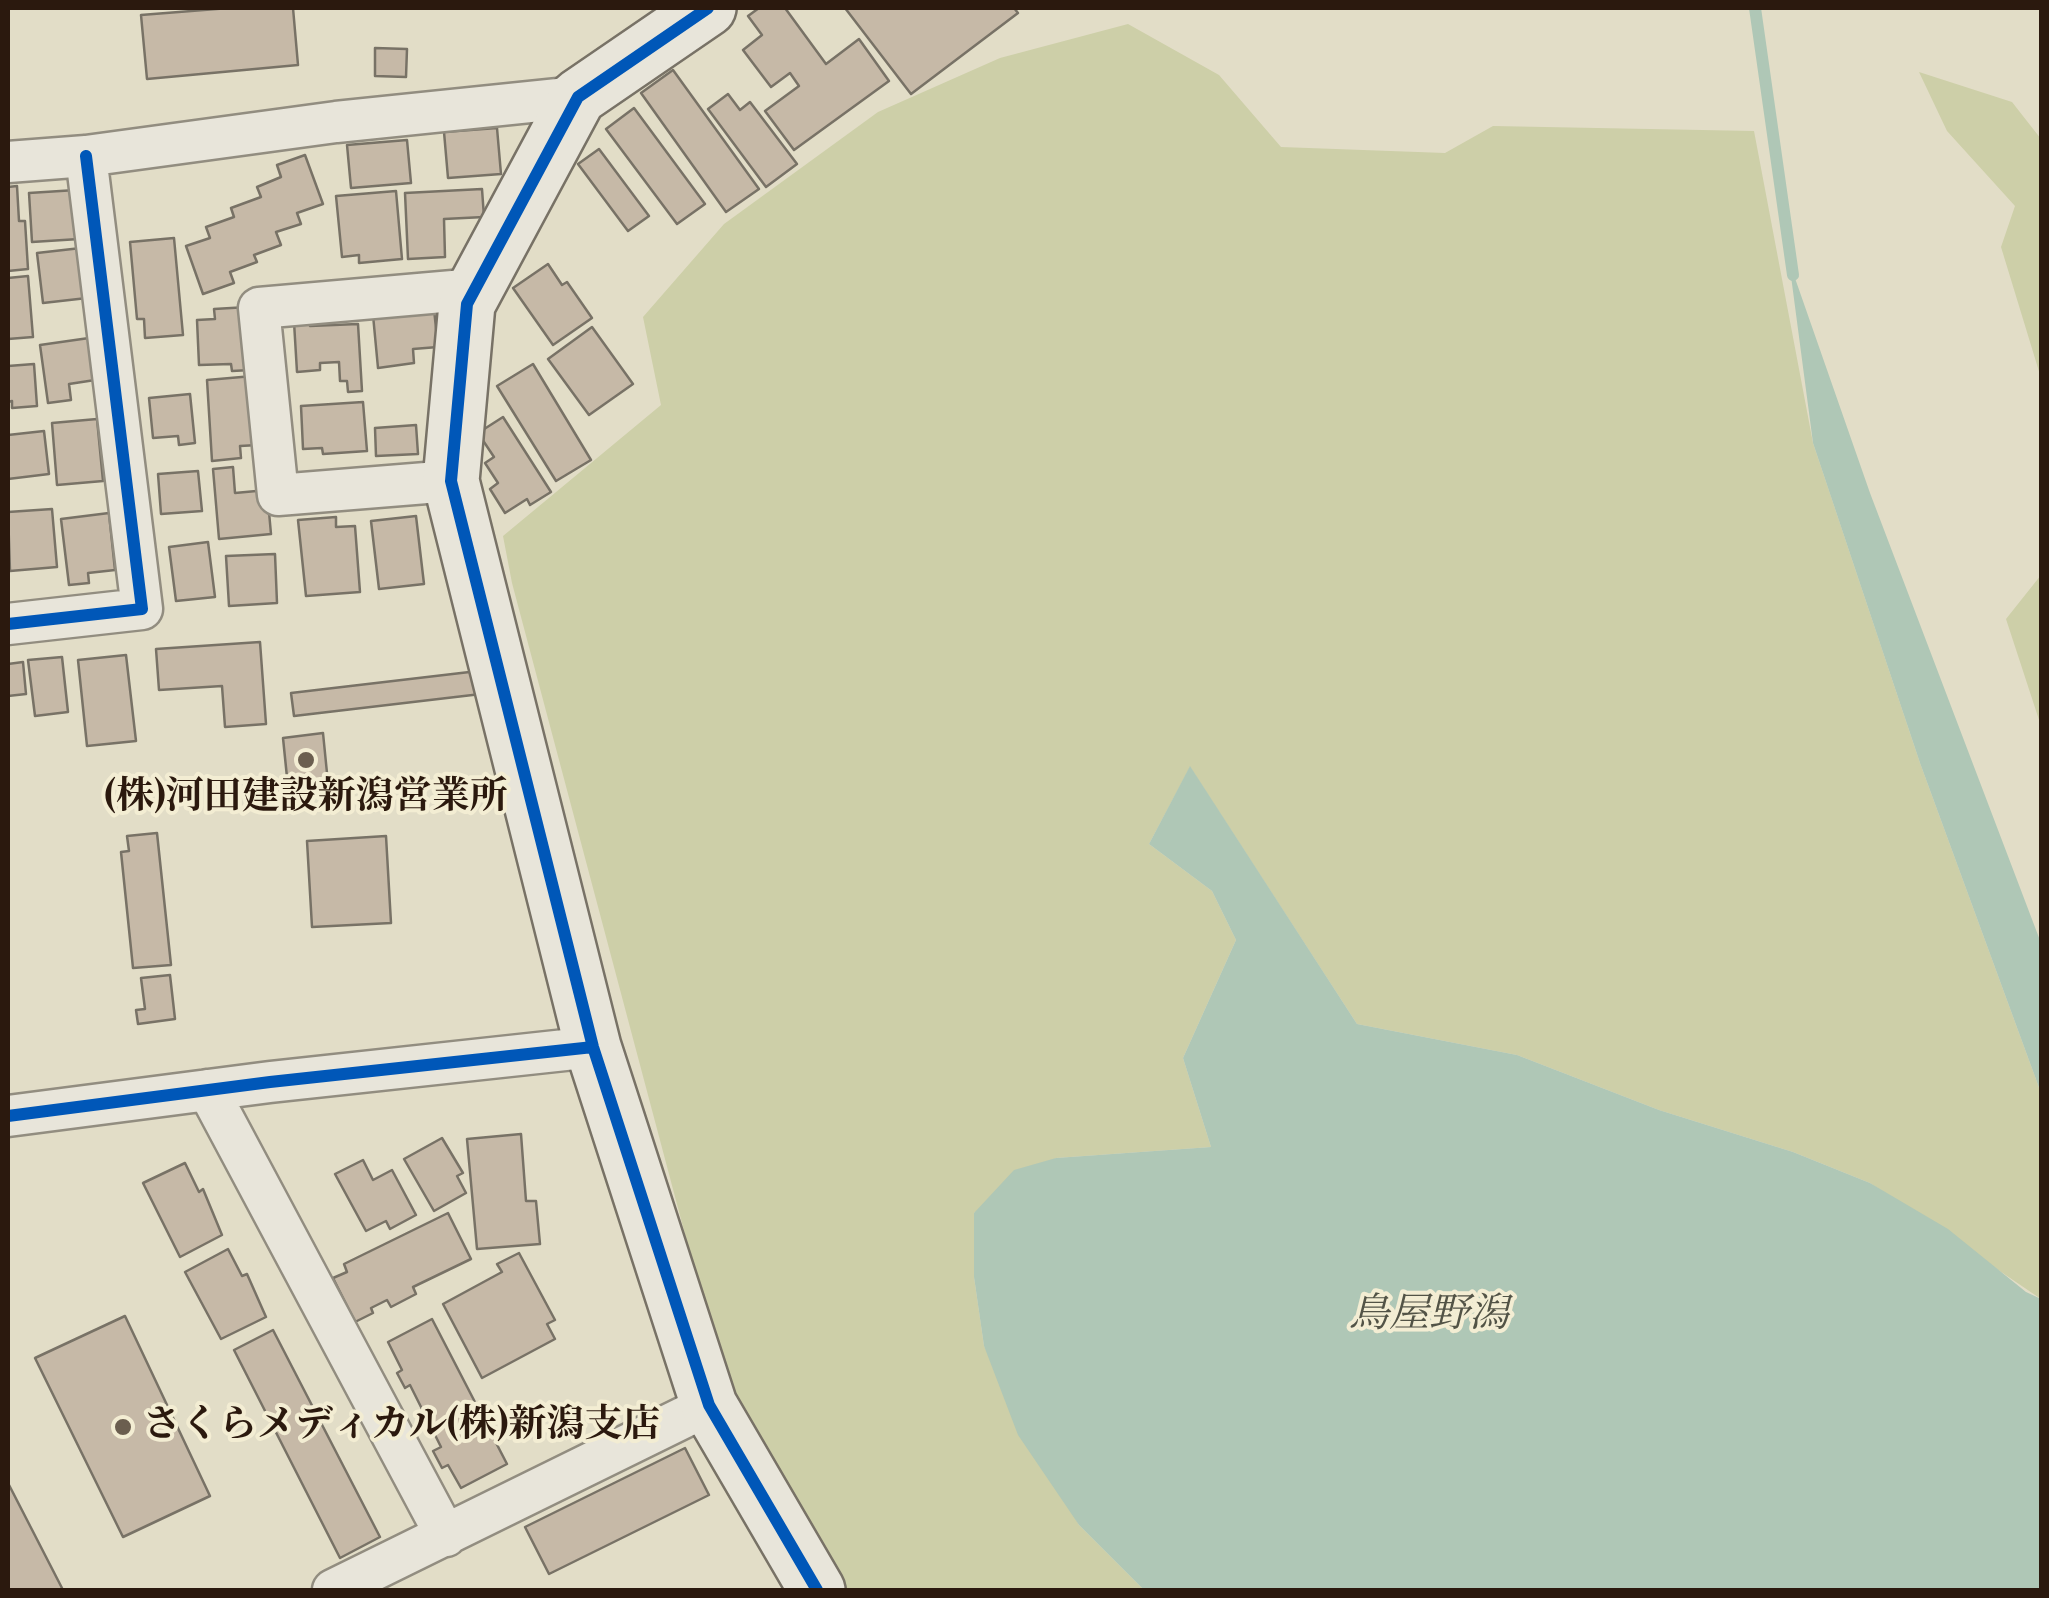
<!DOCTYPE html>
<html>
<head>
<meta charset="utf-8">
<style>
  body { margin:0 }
  #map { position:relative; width:2049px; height:1598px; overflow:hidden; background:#e2ddc7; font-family:"Libre Bodoni",serif }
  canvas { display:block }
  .frame { position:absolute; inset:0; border:10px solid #2b190e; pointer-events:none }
</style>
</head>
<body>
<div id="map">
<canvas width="2049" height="1598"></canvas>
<div class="frame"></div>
</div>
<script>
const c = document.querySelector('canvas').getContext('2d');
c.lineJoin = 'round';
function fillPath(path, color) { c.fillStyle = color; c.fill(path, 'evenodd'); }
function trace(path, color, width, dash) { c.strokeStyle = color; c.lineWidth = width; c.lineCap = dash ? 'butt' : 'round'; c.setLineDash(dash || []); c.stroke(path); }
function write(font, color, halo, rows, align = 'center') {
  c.font = font + ' "Libre Bodoni","Noto Serif JP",serif'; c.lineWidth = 8; c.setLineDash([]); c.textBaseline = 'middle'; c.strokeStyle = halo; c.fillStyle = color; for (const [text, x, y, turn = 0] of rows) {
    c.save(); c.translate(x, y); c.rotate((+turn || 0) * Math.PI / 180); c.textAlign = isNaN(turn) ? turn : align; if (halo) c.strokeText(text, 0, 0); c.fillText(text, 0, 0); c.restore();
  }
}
const green = new Path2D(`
  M1128,24L1219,75L1281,147L1445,153L1493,126L1754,131L1813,443L1920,763L2041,1093V1299L1870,1183L1793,1152L1659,1110L1517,1055L1357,1024L1190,767L1149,844L1212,891L1236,940L1183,1058L1211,1147L1056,1158L974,1213V1277L984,1346L1079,1525L1144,1590H842L729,1400L512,583L503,536L661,405L643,317L724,224L878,112L1000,58Z
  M1919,72L2012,102L2041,139V378L2001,247L2015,206L1947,131Z
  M2041,575V726L2006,619Z`);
const water = new Path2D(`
  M1789,261L1870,493L2041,943V1093L1920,763L1813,443Z
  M1190,766L1357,1024L1517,1055L1659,1110L1793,1152L1870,1183L1948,1229L2026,1292L2041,1299V1590H1144L1079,1525L1018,1435L984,1346L974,1277V1213L1014,1170L1056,1158L1211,1147L1183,1058L1236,940L1212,891L1149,844Z`);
const stream = new Path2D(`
  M1755,8L1793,275`);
const building = new Path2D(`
  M229,8H293L298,65L147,79L141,15Z
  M759,8H785L826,64L859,39L889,81L794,150L765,111L799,86L790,73L771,87L743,50L762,35L748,16Z
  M845,8H1014L1018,13L911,94Z
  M375,48L407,49L406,77L375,76Z
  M673,70L759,189L726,212L641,93Z
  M728,94L740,110L750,102L797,164L766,187L708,109Z
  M634,108L705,204L677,224L606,129Z
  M497,128L501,174L448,178L444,132Z
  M407,140L411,183L351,188L347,145Z
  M599,149L649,216L628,231L578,164Z
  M305,155L323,204L297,213L301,224L276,232L281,245L254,255L257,262L230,272L234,283L203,294L186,246L210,238L206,227L234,217L231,208L261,197L257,187L281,177L277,165Z
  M17,186L19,221H25L28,269L8,271V187Z
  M482,189L484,217L444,219L445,257L408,259L405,193Z
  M76,190L79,239L32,242L29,193Z
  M396,191L402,259L359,263V255L342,257L336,196Z
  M174,238L183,335L145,338L144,319H137L130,242Z
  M81,248L87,298L43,303L37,253Z
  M548,264L562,285L567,282L592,318L553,345L513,288Z
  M28,276L33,337L8,339V278Z
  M248,307L251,370L232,371L231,364L199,365L197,320L215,319L214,309Z
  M434,309L438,347L413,349L414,363L378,368L373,315Z
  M310,321V326L358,324L362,391L348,392L347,381H340L339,362L320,363V370L297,372L294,322Z
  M592,327L633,384L589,415L548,359Z
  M89,338L95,380L69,384L71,400L48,403L40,345Z
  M34,364L37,406L12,408V401L8,402V366Z
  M533,364L591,460L556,481L497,386Z
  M253,376L258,445L240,446L241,458L212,461L207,380Z
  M190,394L195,443L179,445L178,436L153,438L149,398Z
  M363,402L367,451L323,454L322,448L303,449L301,406Z
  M503,417L551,492L530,505L527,499L505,513L490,489L498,483L485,463L494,457L478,433Z
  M97,419L103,481L57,485L52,423Z
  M416,425L418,454L376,456L375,428Z
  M44,431L49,474L8,479V435Z
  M233,467L235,493L267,490L271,534L219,539L213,469Z
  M198,471L202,511L161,514L158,474Z
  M52,509L57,567L10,571L8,512Z
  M109,513L115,570L88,573L89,583L69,585L61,519Z
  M416,516L424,584L379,589L371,521Z
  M336,517V527L355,526L360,592L306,596L298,520Z
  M208,542L215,597L176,601L169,547Z
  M275,554L277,603L229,606L226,556Z
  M260,642L266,724L225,727L222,686L159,690L156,649Z
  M126,655L136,741L87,746L78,660Z
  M62,657L68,712L35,716L28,660Z
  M23,662L26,694L8,696V664Z
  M478,671L481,694L294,716L291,693Z
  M323,733L328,783L288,787L283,738Z
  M157,833L171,965L133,968L121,852L129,851L127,836Z
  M386,836L391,923L312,927L307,841Z
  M170,975L175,1019L138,1024L136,1010L145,1009L141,978Z
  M521,1134L526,1201H536L540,1244L477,1249L467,1139Z
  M442,1138L463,1173L457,1176L466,1193L434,1211L404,1159Z
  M363,1160L373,1180L392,1170L416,1215L390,1229L386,1221L366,1231L335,1174Z
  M185,1163L199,1192L203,1189L222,1235L180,1257L143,1183Z
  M448,1213L471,1259L413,1287L416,1294L391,1307L387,1300L371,1308L373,1313L355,1322L333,1278L347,1272L344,1264Z
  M228,1249L242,1276L247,1274L266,1317L221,1339L185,1272Z
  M519,1253L555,1320L547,1324L555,1339L482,1378L443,1304L502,1272L497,1264Z
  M125,1316L210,1496L123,1537L35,1358Z
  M432,1319L507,1464L461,1488L448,1465L442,1468L433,1451L441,1447L410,1385L405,1388L397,1373L402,1370L388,1342Z
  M273,1330L380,1537L340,1558L234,1350Z
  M685,1448L709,1495L549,1574L525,1527Z
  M8,1483L63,1590H8Z`);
const street = new Path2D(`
  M8,162L86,156L336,122L578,97
  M451,481L278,495L259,308L476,289
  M8,624L142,609L86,156
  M208,1090L446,1536
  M8,1116L270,1082L593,1047
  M333,1590L709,1405`);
const secondary = new Path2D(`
  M708,8L578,97L467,304L451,481L593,1047L709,1405L817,1590`);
const cycleway = new Path2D(`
  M708,8L578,97L467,304L451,481L593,1047L709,1405L817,1590
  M8,624L142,609L86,156
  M8,1116L270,1082L593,1047`);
const markers = [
  [306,760,10,"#6b5e4f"],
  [123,1427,10,"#6b5e4f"]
];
const poiNames = [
  ["(株)河田建設新潟営業所",306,799],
  ["さくらメディカル(株)新潟支店",143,1427,"left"]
];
const waterNames = [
  ["鳥屋野潟",1429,1316]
];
fillPath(green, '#cdcfa8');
fillPath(water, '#afc7b6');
trace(stream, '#afc7b6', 12);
fillPath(building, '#c6b9a7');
trace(building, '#787266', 2.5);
trace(street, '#928d80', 45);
trace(secondary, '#787266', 60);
trace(street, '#e8e5da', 40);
trace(secondary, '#e8e5da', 55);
trace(cycleway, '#0057b8', 12);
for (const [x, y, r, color] of markers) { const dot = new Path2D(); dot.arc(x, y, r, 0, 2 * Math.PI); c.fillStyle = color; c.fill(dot); trace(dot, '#f3edd3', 4); }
write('bold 38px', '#2b190e', '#f3edd3', poiNames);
write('italic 40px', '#525346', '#f3edd3', waterNames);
</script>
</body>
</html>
